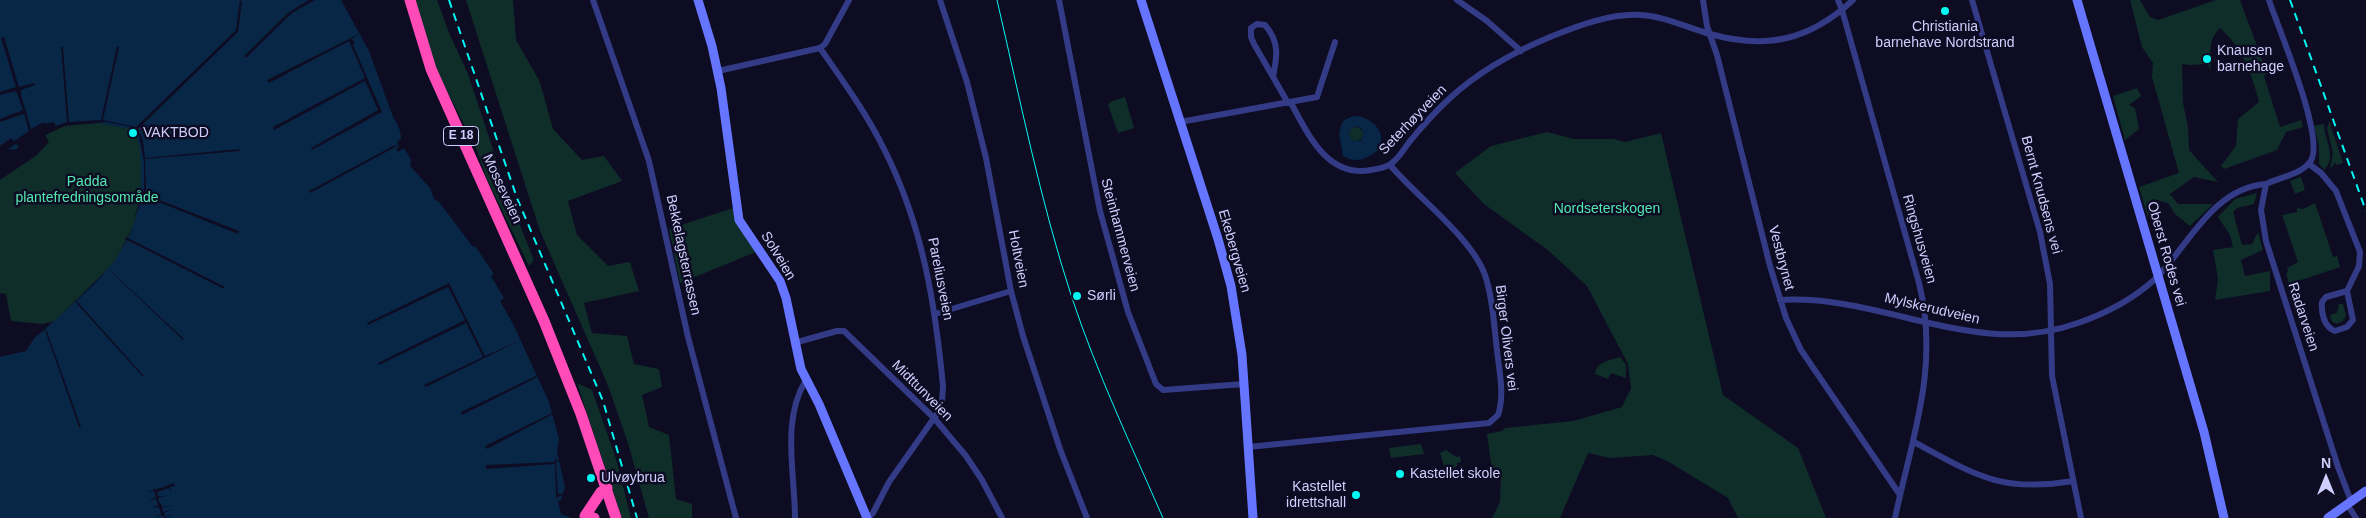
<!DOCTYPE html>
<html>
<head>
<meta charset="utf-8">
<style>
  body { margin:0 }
  #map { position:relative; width:2366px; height:518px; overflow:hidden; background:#0d0c23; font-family:Arial,sans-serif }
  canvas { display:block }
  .north { position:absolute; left:2301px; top:453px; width:50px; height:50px; -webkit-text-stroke:4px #0d0c23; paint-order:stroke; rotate:0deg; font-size:14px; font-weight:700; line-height:20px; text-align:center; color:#cfcfff }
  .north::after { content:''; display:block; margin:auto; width:18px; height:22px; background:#cfcfff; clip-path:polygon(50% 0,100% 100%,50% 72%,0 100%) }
</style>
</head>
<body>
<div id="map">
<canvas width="2366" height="518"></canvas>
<div class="north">N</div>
</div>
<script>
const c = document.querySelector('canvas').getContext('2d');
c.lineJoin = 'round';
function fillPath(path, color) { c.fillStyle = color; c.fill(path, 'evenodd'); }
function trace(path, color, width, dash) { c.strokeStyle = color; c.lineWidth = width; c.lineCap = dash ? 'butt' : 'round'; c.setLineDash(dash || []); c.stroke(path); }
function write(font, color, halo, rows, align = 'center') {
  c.font = font + ' Arial,sans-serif'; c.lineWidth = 5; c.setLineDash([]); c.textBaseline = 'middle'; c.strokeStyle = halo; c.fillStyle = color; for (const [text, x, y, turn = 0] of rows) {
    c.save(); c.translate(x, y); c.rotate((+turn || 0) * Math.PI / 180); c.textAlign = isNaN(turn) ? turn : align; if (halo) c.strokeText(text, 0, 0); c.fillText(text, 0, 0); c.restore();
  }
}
const green = new Path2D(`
  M414,0H437L450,35L468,74L511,203L534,260L529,266L486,177L477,150L435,67Z
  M466,0H513L516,40L540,82L553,129L582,160L604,156L622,181L568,201L577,235L608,266L630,262L639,291L584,303L592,333L627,336L634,364L659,369L662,387L642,395L649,427L669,435L676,499L692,504V518H649L627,440L607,383L540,231Z
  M2130,0H2140L2150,17L2158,20L2216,0H2240L2267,73L2264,76L2280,127L2301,120L2303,127L2286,132L2277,150L2224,169L2221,166L2236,146L2238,119L2259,102C2252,74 2242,47 2220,28C2208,40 2210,54 2211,70L2207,64L2189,65L2182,64L2183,103L2188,127L2189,150L2218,182L2194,177L2170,194L2178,204H2213L2190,226L2175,214L2168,203L2153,199L2148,218L2139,187L2179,173L2152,77L2153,63L2142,47Z
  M2137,88L2141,96L2129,105L2135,108L2139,129L2125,140L2113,96Z
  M1125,97L1134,128L1118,133L1108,105L1110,102Z
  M2330,120L2331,127L2343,163L2337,165L2335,163L2330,169L2333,153L2327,128Z
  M108,122L135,130L145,164L141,205L134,225L115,262L55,321L42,324L11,321L6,294L0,293V180L37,155L49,142L45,134L63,125Z
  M2324,124C2324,140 2338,157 2324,170L2319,164V146L2314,126Z
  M1349 134a7 7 0 1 1 14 0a7 7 0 1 1-14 0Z
  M1547,132L1574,139H1614L1625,142L1661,133L1723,395L1798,448L1826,518H1738L1728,498L1669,462L1653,455L1610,458L1588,453L1560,518H1492L1500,502L1501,472L1492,470L1487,434L1502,431L1505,428L1573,421L1622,407L1631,388L1628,364L1587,286L1549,251L1484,204L1455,173L1491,146Z
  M2301,177L2305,190L2295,194L2290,181Z
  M2257,193L2254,204L2237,208L2233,212L2242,245L2252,244L2258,232L2263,250L2241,260L2245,276L2270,271V291L2215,300L2218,279L2213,250L2233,247L2230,235L2218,217L2235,199Z
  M2315,203L2333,257L2337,256L2340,267L2289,284L2286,273L2288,272L2287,268L2298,262L2282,215L2297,212V208L2303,209Z
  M733,208L739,228L756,252L680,283L669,229Z
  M2339,304H2343L2346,315L2343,321L2337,324L2332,322L2330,315L2337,313Z
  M1620,357L1626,365V378L1611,373L1608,379L1595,374C1597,361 1609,361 1620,357Z
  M577,383L592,390L616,459L631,518H622Z
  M1421,444L1424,454L1391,458L1389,448Z
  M1446,450L1456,457L1460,456L1461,462L1457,463V466L1454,470L1444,467L1440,453Z`);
const water = new Path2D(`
  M0,0H341L369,51L393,117C398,124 401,131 401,139L397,142L399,147L396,149L398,152L404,148L411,160L410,166L430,188L434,199L439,202L473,247L475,246L494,274L491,276L504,298L500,301L513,324L549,402L559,439L557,451L565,487L561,500L558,501L561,514L572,518H0V357L26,351L35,337L42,332C95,283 142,253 141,174C141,160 141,142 134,130L99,123L63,125L28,139L15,150L8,149L0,154Z
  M1354,116C1371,116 1389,133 1378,150C1367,159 1356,164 1343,156L1339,133L1342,123L1346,119ZM1356,126L1361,128C1364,132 1364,137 1360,141L1352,140L1349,136L1350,130Z`);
const pier = new Path2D(`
  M240,0L242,2L238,32L138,129L143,141L145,158L239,149L240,151L145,159L146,189L144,194L239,231L238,234L144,196L133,221L144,190V162L139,135L134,129L126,126L107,122L65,126L41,137L32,139L20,148L16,144L0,154V146L11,138L14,141L29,131L24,114L0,122V119L23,110L16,91L0,95V92L16,87L1,38L4,37L19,87L34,83L35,85L21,90V95L31,129L44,122L45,124L54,122L56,126L67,122L61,47H63L69,122L101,120L117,46L119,47L103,120L136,127L236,30Z
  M309,0H315L292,13L246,58L244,56L289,12Z
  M359,34L351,40H353L355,44L353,45L382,112L312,150L311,148L378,110L365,81L274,130L273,127L365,78L349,41L269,83L267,80Z
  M399,145L310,193L309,191L393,146Z
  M126,237L225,287L224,289L125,239Z
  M106,267L113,273L184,339L183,340Z
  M449,283L485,356L521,340L426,387L424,385L483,357L466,323L379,365L378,363L465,320L448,287L368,325L367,323Z
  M74,298L144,376L143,377L78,305Z
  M45,326L81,427H79L46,333Z
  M538,375L534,379L462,415L461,412Z
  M552,413L553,414L487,449L485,446Z
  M555,457L556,460L563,461L556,462L558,494H565L556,498L555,464L486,469V465L555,462Z
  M174,483L175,486L170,487L172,492L169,488L157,492L158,496H164L158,498L160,504L166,503L161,504L162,507L172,505L162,508L163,512L174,509L164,513L165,517L175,514L165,518L161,515L154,517L161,514L159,507L152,508L158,505L156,499L149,500L156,497L154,491L146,492L154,490L153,485L155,490Z`);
const street = new Path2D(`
  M593,0L649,161L688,337L736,518
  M940,0L967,82L986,158L1011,291L1023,336L1060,449L1087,518
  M1059,0L1100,211L1128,312L1156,384L1163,390L1244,384
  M1457,0L1487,21L1521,51
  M1703,0L1707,26L1717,55L1770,266L1786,318L1801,350L1900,495
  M1838,0L1842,10L1919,283C1940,367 1912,437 1895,518
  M1972,0L2040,232L2050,284L2052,376L2081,518
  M2269,0C2278,28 2327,141 2310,162C2300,175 2280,177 2266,184L2261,210L2266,241L2338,467L2351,501
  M820,48C843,81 867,114 885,151C923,227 935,303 943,386L942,402L939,411L889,482L873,513L868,518
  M718,71L820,48L825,44L849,0
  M1273,77C1277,57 1280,42 1265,25L1257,24L1251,28V37L1254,44L1288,103
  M1291,103C1308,134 1327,178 1371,170C1378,169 1386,168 1392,163C1400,157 1405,147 1411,140C1423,125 1436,111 1450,98C1478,72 1514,52 1550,37C1577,26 1611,13 1641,15C1664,16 1688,28 1710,34C1767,50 1810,40 1853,0
  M1180,122L1317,97L1335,42
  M2309,164L2321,173L2336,191L2360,252L2359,266L2347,291L2326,297L2322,302C2321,313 2324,327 2335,331L2347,327L2353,320L2347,291
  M1780,300C1884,294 1975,360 2078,323C2104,314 2133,299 2154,280C2188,247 2212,188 2266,184
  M935,314L1011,291
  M794,343L837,331H844L934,418L966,456L982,480L1002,518
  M1914,442C1975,475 2001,493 2073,481
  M1248,447L1489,423L1498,415C1505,395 1499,370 1497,350C1494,326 1493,298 1485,275C1472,238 1416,196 1390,165
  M2347,504L2356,518
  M795,518C795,473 781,420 806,380`);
const secondary = new Path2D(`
  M698,0L712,46L721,88L739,220L780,281L786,298L801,369L819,404L867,518
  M1141,0L1218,239L1231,286L1242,355L1253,518
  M2077,0L2204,432L2224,518
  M2328,518L2366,491`);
const highway = new Path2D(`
  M410,0L431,69L544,321L581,414L616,518
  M594,518L585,516L601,492L607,488`);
const tram = new Path2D(`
  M997,0C1020,99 1040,200 1072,298C1097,373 1131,445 1163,518`);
const rail = new Path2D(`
  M449,0L517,198L603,401L637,518
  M2290,0L2366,211`);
const markers = [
  [1945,11,5,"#00faf3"],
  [2207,59,5,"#00faf3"],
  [133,133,5,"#00faf3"],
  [1077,296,5,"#00faf3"],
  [1400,474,5,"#00faf3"],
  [591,478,5,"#00faf3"],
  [1356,495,5,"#00faf3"]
];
const shields = [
  [461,136,35]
];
const shieldNames = [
  ["E 18",461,136]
];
const poiNames = [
  ["Christiania",1945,27,"center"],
  ["barnehave Nordstrand",1945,43,"center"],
  ["Knausen",2217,51],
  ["barnehage",2217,67],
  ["VAKTBOD",143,133],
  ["Sørli",1087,296],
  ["Kastellet skole",1410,474],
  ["Ulvøybrua",601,478],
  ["Kastellet",1346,487,"right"],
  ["idrettshall",1346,503,"right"]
];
const streetNames = [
  ["Seterhøyveien",1413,120,-46],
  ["Mosseveien",502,189,65],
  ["Bernt Knudsens vei",2041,195,75],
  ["Steinhammerveien",1120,235,75],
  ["Ringshusveien",1919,239,74],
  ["Ekebergveien",1234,251,74],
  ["Oberst Rodes vei",2166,254,74],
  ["Bekkelagsterrassen",683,255,78],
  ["Solveien",778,256,59],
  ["Vestbrynet",1781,258,75],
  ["Holtveien",1018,259,79],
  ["Pareliusveien",940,279,79],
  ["Mylskerudveien",1932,309,13],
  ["Radarveien",2303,317,72],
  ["Birger Olivers vei",1506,338,83],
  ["Midttunveien",922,391,45]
];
const parkNames = [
  ["Padda",87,182],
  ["plantefredningsområde",87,198],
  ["Nordseterskogen",1607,209]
];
fillPath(green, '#0f2e29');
fillPath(water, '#082747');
fillPath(pier, '#0d0c23');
trace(street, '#343b86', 6);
trace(secondary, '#6675ff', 9);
trace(highway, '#ff4ab7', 11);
trace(tram, '#00faf3', 1);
trace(rail, '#00faf3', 2, [8, 6]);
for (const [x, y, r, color] of markers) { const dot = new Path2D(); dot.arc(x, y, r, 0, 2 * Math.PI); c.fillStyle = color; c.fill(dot); trace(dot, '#0d0c23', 2); }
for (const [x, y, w] of shields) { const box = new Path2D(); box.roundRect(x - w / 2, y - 9.5, w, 19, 4); c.fillStyle = '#0d0c23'; c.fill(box); trace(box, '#cfcfff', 1); }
write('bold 12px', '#cfcfff', null, shieldNames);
write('14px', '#cfcfff', '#0d0c23', poiNames, 'left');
write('14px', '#cfcfff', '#0d0c23', streetNames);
write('14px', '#52e8b0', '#0d0c23', parkNames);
</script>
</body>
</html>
